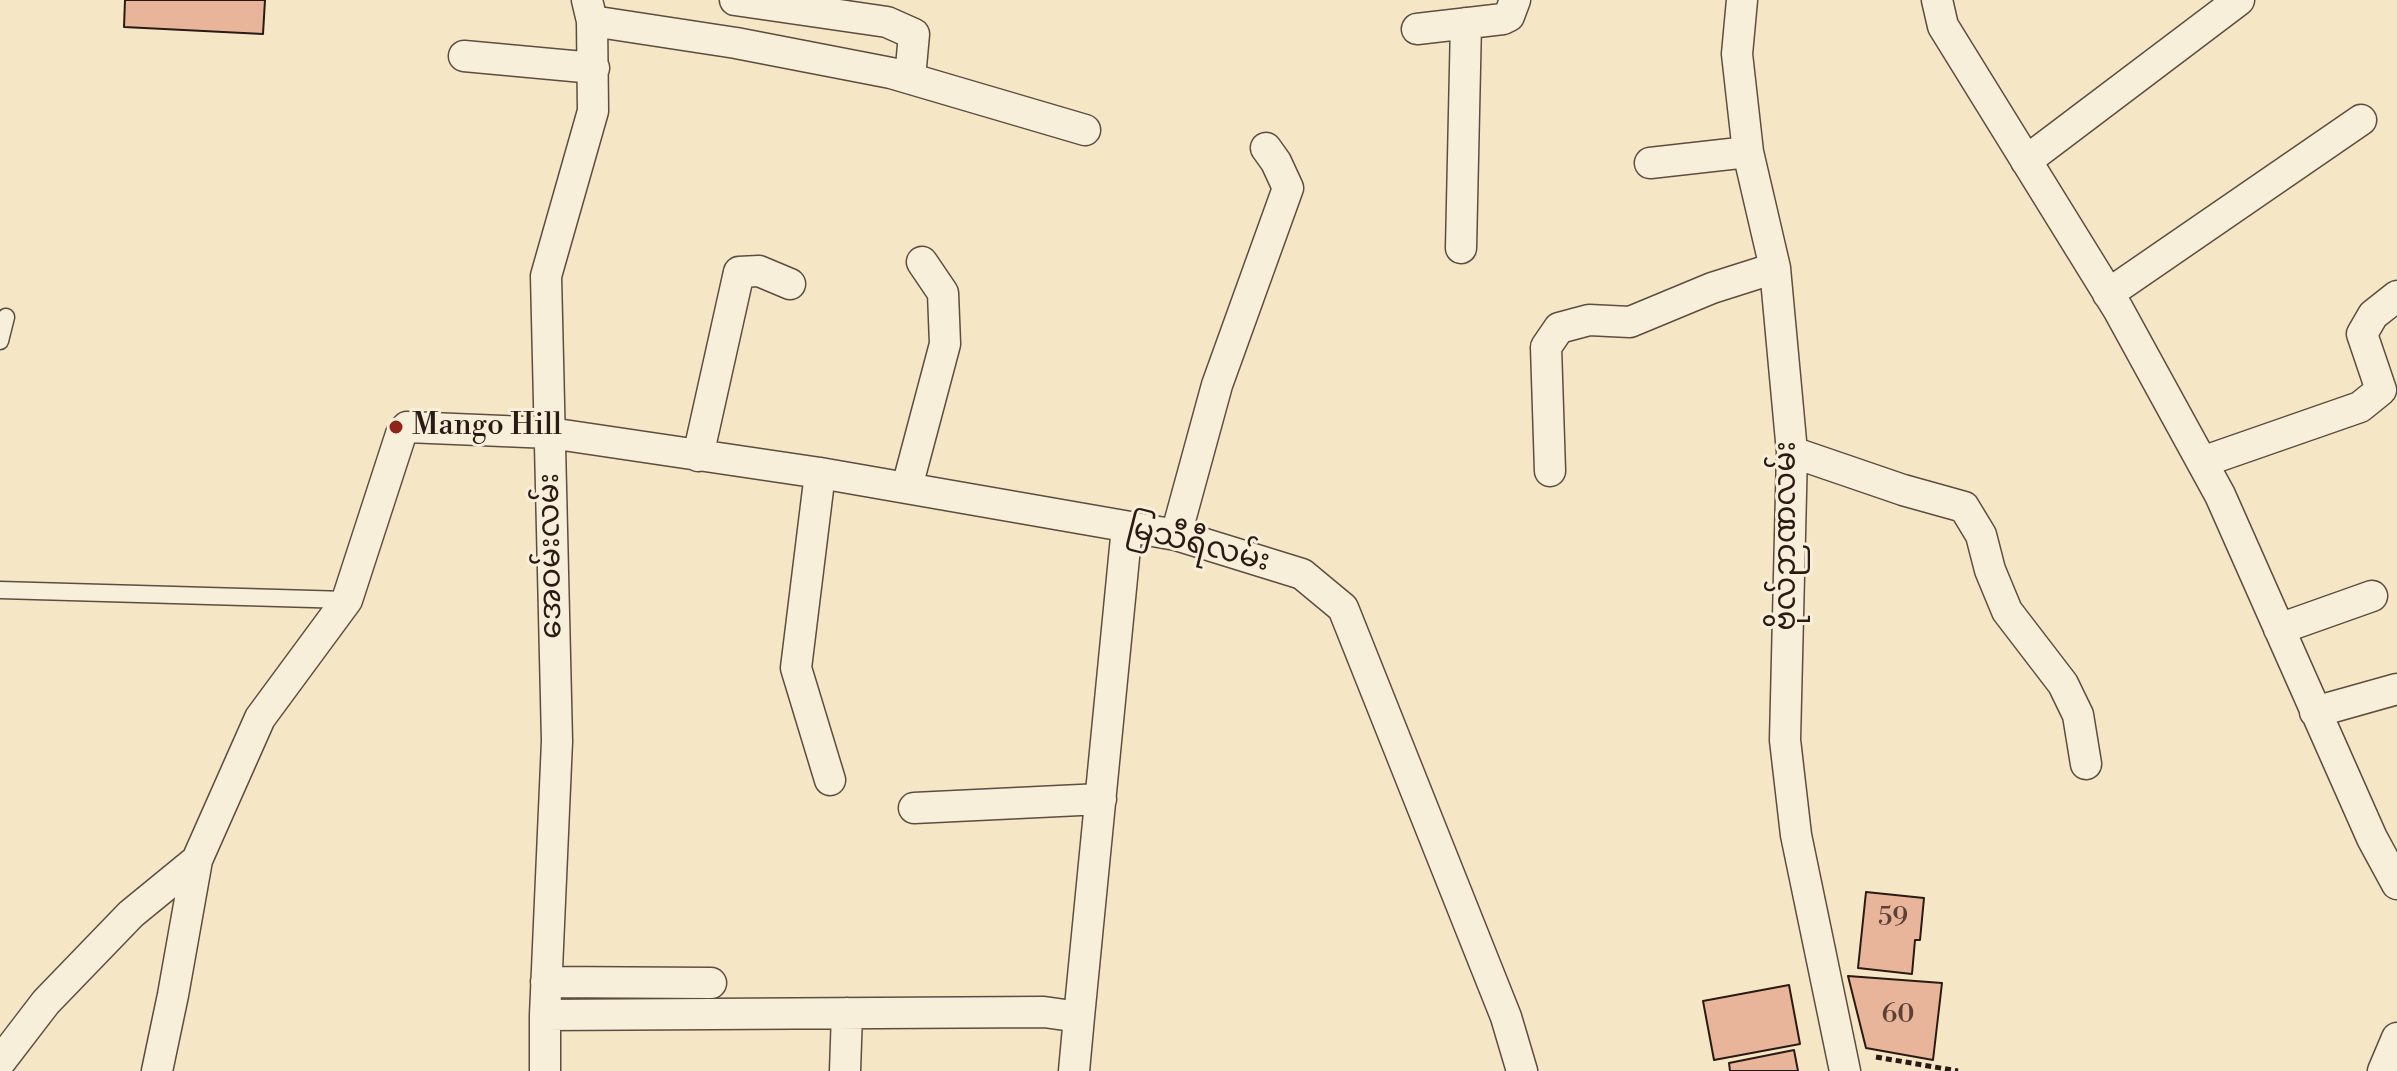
<!DOCTYPE html>
<html>
<head>
<meta charset="utf-8">
<style>
  body { margin:0 }
  canvas { display:block; background:#f5e7c6 }
</style>
</head>
<body>
<canvas width="2397" height="1071"></canvas>
<script>
const c = document.querySelector('canvas').getContext('2d');
c.lineJoin = 'round';
function fillPath(path, color) { c.fillStyle = color; c.fill(path, 'evenodd'); }
function trace(path, color, width, dash) { c.strokeStyle = color; c.lineWidth = width; c.lineCap = dash ? 'butt' : 'round'; c.setLineDash(dash || []); c.stroke(path); }
function write(font, color, halo, rows, align = 'center') {
  c.font = font + ' "Libre Bodoni","Noto Sans Myanmar",serif'; c.lineWidth = 6; c.setLineDash([]); c.textBaseline = 'middle'; c.strokeStyle = halo; c.fillStyle = color; for (const [text, x, y, turn = 0] of rows) {
    c.save(); c.translate(x, y); c.rotate((+turn || 0) * Math.PI / 180); c.textAlign = isNaN(turn) ? turn : align; if (halo) c.strokeText(text, 0, 0); c.fillText(text, 0, 0); c.restore();
  }
}
const building = new Path2D(`
  M125,0H265L263,34L124,27Z
  M1866,892L1924,898L1920,940H1915L1912,974L1858,968Z
  M1848,976L1942,983L1933,1060L1866,1048Z
  M1789,985L1800,1044L1714,1060L1703,1001Z
  M1794,1050L1798,1071H1730L1729,1063Z`);
const path = new Path2D(`
  M1876,1057L1958,1071`);
const service = new Path2D(`
  M0,341L6,317
  M0,590L347,600`);
const minor = new Path2D(`
  M735,0L887,22L914,34L910,78
  M1742,0L1737,54L1748,152L1775,268L1792,452L1785,740L1796,835L1845,1071
  M1937,0L1943,26L2118,309L2220,495L2372,838L2397,884
  M592,21L736,43L891,73L1085,130
  M1417,29L1503,19L1509,16L1515,0
  M464,56L594,68
  M2026,161L2239,0
  M1650,163L1748,152
  M1461,248L1466,23
  M2108,294L2361,120
  M1792,452L1903,490L1964,507L1981,535L1990,570L2007,611L2063,684L2078,715L2086,764
  M698,456L739,272L759,271L790,284
  M2202,462L2360,407L2381,390L2362,334L2373,315L2397,296
  M1550,471L1546,347L1559,328L1589,320L1630,322L1712,288L1775,268
  M820,473L796,668L830,780
  M907,487L945,344L943,293L922,262
  M1176,535L1217,385L1288,188L1276,162L1266,148
  M2279,629L2372,596
  M2315,712L2397,689
  M914,808L1101,799
  M546,982L711,983
  M545,1015L1044,1012L1079,1017L1074,1071
  M1079,1017L1127,527
  M0,1062L46,1002L131,914L197,860L260,718L347,600L401,434L407,427L550,433L820,473L1176,535L1302,574L1343,608L1506,1017L1522,1071
  M157,1071L173,995L197,860
  M545,1071V1015L557,741L546,276L593,111L592,21L587,0
  M845,1071L847,1013
  M2383,1071L2397,1038`);
const markers = [
  [396,427,8,"#8f2418"]
];
const numberNames = [
  ["59",1893,919],
  ["60",1898,1016]
];
const poiNames = [
  ["Mango Hill",412,427]
];
const streetNames = [
  ["ဗိုလ်ဉာဏလမ်း",1788,536,-90],
  ["မြသီရီလမ်း",1198,546,14],
  ["အေဝမ်းလမ်း",552,556,-91]
];
fillPath(building, '#e8b49a');
trace(building, '#2a1a14', 2);
trace(service, '#5d4d40', 19);
trace(minor, '#5d4d40', 33);
trace(path, '#2a1a14', 5, [6, 4]);
trace(service, '#f8efda', 16);
trace(minor, '#f8efda', 30);
for (const [x, y, r, color] of markers) { const dot = new Path2D(); dot.arc(x, y, r, 0, 2 * Math.PI); c.fillStyle = color; c.fill(dot); trace(dot, '#f8efda', 3); }
write('26px', '#5a4036', null, numberNames);
write('30px', '#2a1a14', '#f8efda', poiNames, 'left');
write('30px', '#2a1a14', '#f8efda', streetNames);
</script>
</body>
</html>
